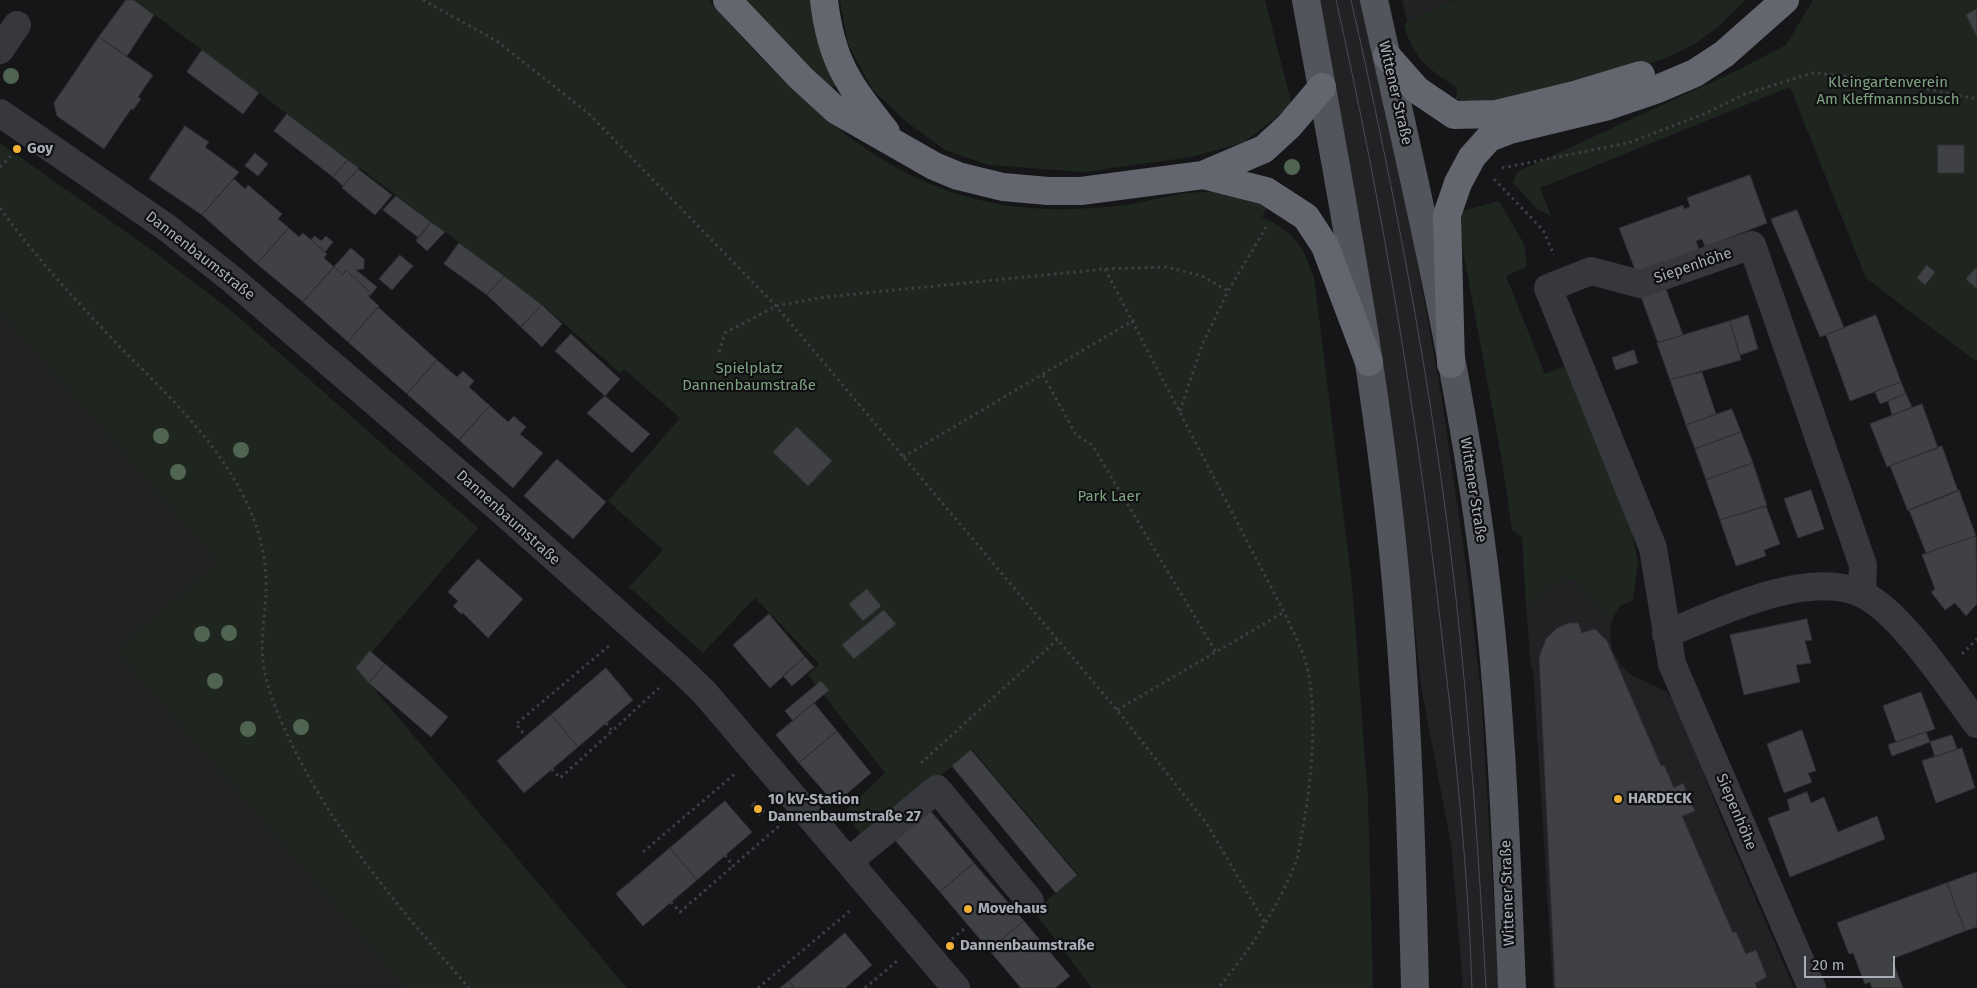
<!DOCTYPE html>
<html>
<head>
<meta charset="utf-8">
<style>
  body { margin:0 }
  #map { position:relative; width:1977px; height:988px; overflow:hidden; background:#161618; font-family:"Fira Sans",sans-serif }
  canvas { display:block }
  .scale { position:absolute; left:1804px; top:956px; width:91px; height:22px; box-sizing:border-box; border:2px solid #a8adb8; border-top:0; padding-left:6px; font-size:15px; line-height:18px; white-space:nowrap; color:#a8adb8; -webkit-text-stroke:4px #111113; paint-order:stroke }
</style>
</head>
<body>
<div id="map">
<canvas width="1977" height="988"></canvas>
<div class="scale">20 m</div>
</div>
<script>
const c = document.querySelector('canvas').getContext('2d');
c.lineJoin = 'round';
function fillPath(path, color) { c.fillStyle = color; c.fill(path, 'evenodd'); }
function trace(path, color, width, dash) { c.strokeStyle = color; c.lineWidth = width; c.lineCap = dash ? 'butt' : 'round'; c.setLineDash(dash || []); c.stroke(path); }
function write(font, color, halo, rows, align = 'center') {
  c.font = font + ' "Fira Sans",sans-serif'; c.lineWidth = 4.5; c.setLineDash([]); c.textBaseline = 'middle'; c.strokeStyle = halo; c.fillStyle = color; for (const [text, x, y, turn = 0] of rows) {
    c.save(); c.translate(x, y); c.rotate((+turn || 0) * Math.PI / 180); c.textAlign = isNaN(turn) ? turn : align; if (halo) c.strokeText(text, 0, 0); c.fillText(text, 0, 0); c.restore();
  }
}
const built = new Path2D(`
  M1318,0H1360L1414,243L1443,406L1467,572L1481,693L1499,988H1463L1451,844L1422,692L1390,412L1370,281Z
  M1402,0H1456L1407,21Z
  M0,143L157,254L236,315L478,528L357,669L627,988H0Z
  M1572,578L1612,620L1610,635L1612,650L1620,664L1631,675L1666,691L1678,707L1721,818L1794,988H1553L1533,669H1531L1526,608L1551,587Z`);
const green = new Path2D(`
  M135,0H708C722,14 735,31 749,45C842,142 929,213 1071,209C1091,208 1112,207 1131,204C1157,199 1184,191 1210,192C1230,192 1249,199 1269,204L1262,217L1278,225L1292,236L1303,250L1314,277L1352,584L1368,799L1373,988H1092L1034,912L1078,874L972,749L866,840L843,813L885,773L808,675L819,664L755,598L703,653L629,587L663,550L608,501L680,418L624,369L620,373L543,305Z
  M745,0H811L819,46L835,86L831,88Z
  M840,0H1265L1292,105L1243,143L1191,157L1084,172L988,165L945,150L905,121L872,89L848,44Z
  M1456,0H1746L1718,27L1695,44L1666,58L1623,73L1493,105L1456,99L1457,88C1428,68 1414,60 1404,25L1407,21Z
  M1813,0H1977V362L1866,278L1790,87L1540,188L1551,216L1537,209L1513,183L1517,172L1736,71L1786,45Z
  M0,143L157,254L236,315L478,528L357,669L627,988H406L116,650L218,562L0,311Z
  M1499,201L1524,244L1527,267L1506,276L1545,374L1566,366L1631,527L1638,563L1633,600L1620,606L1612,620L1572,578L1551,587L1526,608L1522,537L1512,530L1502,461L1461,240L1462,211Z`);
const building = new Path2D(`
  M126,0H134L154,15L127,56L99,37Z
  M1977,9V37L1966,15Z
  M99,37L153,75L138,97L141,99L133,110L131,109L104,149L57,116L54,103Z
  M202,50L259,93L243,114L187,72Z
  M287,114L348,160L333,177L274,131Z
  M185,126L209,142L205,147L239,172L202,215L149,179Z
  M1938,145H1964V173H1938Z
  M255,153L268,164L258,176L245,166Z
  M348,160L359,168L343,186L333,177Z
  M358,169L392,195L375,215L342,188Z
  M1750,175L1767,223L1705,247L1702,239L1696,241L1700,252L1637,275L1619,228L1683,205L1684,209L1690,207L1687,198Z
  M234,179L245,189L248,185L282,214L278,219L289,228L257,264L202,215Z
  M396,196L431,222L419,238L383,210Z
  M1797,210L1844,328L1820,337L1771,219Z
  M431,222L445,232L427,251L416,241Z
  M289,228L299,237L303,233L327,254L324,258L334,267L303,302L257,264Z
  M315,236L321,241L326,236L333,242L325,252L311,240Z
  M459,243L504,276L487,295L444,264Z
  M351,248L364,259V269L356,270L377,287L369,297L371,293L346,270L343,275L334,267Z
  M400,255L413,266L392,290L379,279Z
  M1927,265L1935,272L1925,285L1917,278Z
  M334,267L343,275L346,270L371,293L368,296L379,306L348,342L303,302Z
  M1977,267V289L1966,279Z
  M504,276L542,305L521,327L487,295Z
  M1666,289L1683,335L1658,343L1641,297Z
  M542,305L562,324L542,347L521,327Z
  M378,307L437,360L407,394L348,342Z
  M1748,315L1758,349L1740,355L1730,321Z
  M1876,315L1901,382L1850,401L1826,335Z
  M1730,321L1741,360L1670,380L1657,343Z
  M571,334L620,379L605,396L555,351Z
  M1634,350L1638,363L1616,370L1612,358Z
  M437,360L457,377L463,371L474,381L469,387L490,406L459,440L407,394Z
  M1702,372L1716,414L1686,425L1670,380Z
  M1901,382L1906,394L1880,404L1875,392Z
  M1906,394L1912,407L1892,415L1888,401Z
  M605,396L650,434L632,453L587,413Z
  M1922,404L1938,448L1887,467L1870,424Z
  M490,406L508,422L514,416L526,427L520,434L543,453L513,488L459,440Z
  M1732,409L1741,432L1695,449L1686,425Z
  M797,427L832,461L808,486L773,452Z
  M1741,432L1753,463L1706,480L1695,449Z
  M1942,446L1958,491L1908,511L1890,466Z
  M557,459L606,502L573,539L524,496Z
  M1753,463L1767,506L1720,520L1706,480Z
  M1811,490L1824,529L1798,538L1784,499Z
  M1959,490L1976,536L1926,553L1909,510Z
  M1766,506L1780,544L1764,550L1766,556L1736,566L1720,520Z
  M1976,536L1977,604L1966,616L1955,603L1945,610L1931,592L1935,589L1922,555Z
  M478,559L523,599L488,638L463,613L461,614L453,606L458,601L448,592Z
  M867,589L881,606L863,621L849,604Z
  M884,610L896,624L854,659L842,645Z
  M769,614L805,657L770,688L733,645Z
  M1807,619L1812,640L1805,641L1811,663L1796,665L1800,682L1744,695L1730,635Z
  M1569,623H1578L1582,633L1595,629L1607,641L1661,766L1664,765L1674,788L1683,783L1695,811L1682,816L1733,933L1736,932L1746,954L1756,950L1767,977L1755,983L1757,988H1555L1539,657L1546,639L1557,628Z
  M370,651L385,664L369,683L356,668Z
  M805,657L814,667L792,686L783,676Z
  M385,664L448,717L431,737L369,683Z
  M606,668L633,700L578,747L551,715Z
  M821,681L829,690L793,721L785,711Z
  M1921,692L1935,729L1896,742L1883,706Z
  M814,703L837,731L799,763L776,735Z
  M551,715L578,747L524,793L497,761Z
  M1802,730L1816,771L1808,773L1812,782L1784,793L1767,744Z
  M837,731L871,773L835,804L799,763Z
  M1926,732L1930,742L1892,756L1888,745Z
  M1952,735L1957,749L1935,757L1930,742Z
  M1962,748L1975,788L1936,803L1922,761Z
  M971,750L1077,875L1056,893L952,766Z
  M1807,792L1811,803L1824,797L1838,832L1877,816L1885,839L1790,877L1768,818L1790,810L1787,800Z
  M725,801L752,832L697,880L670,848Z
  M755,802L765,811L759,816L751,806Z
  M929,809L974,863L940,892L894,839Z
  M670,848L697,880L643,926L616,894Z
  M974,863L1024,921L989,950L940,892Z
  M1977,872V927L1965,931L1947,883Z
  M1947,883L1965,931L1892,959L1903,988H1872L1870,982L1865,984L1853,953L1849,954L1837,923Z
  M1024,921L1070,976L1055,988H1021L989,950Z
  M845,933L872,965L845,988H795L789,981Z
  M789,981L795,988H780Z`);
const path = new Path2D(`
  M423,0L497,41L589,114L776,306L1117,710L1207,824L1265,923
  M0,167L12,155
  M1502,168L1628,143L1704,114L1745,94L1813,73L1876,79L1977,99
  M1494,179L1543,230L1554,255
  M0,208C36,258 78,303 120,347C161,388 204,429 234,479C252,509 266,545 266,581C267,607 260,634 263,661C266,687 277,713 288,736C332,831 401,910 469,988
  M1105,269L1284,612C1294,633 1305,654 1309,676C1317,723 1311,786 1302,832C1300,842 1299,853 1296,862C1278,907 1250,951 1218,988
  M719,352L725,333L776,306L825,297L1105,269L1166,267L1202,276L1228,291
  M1043,375L1076,435L1092,445L1216,652
  M1180,411L1202,345L1228,291L1267,226
  M903,457L1134,320
  M1962,654L1977,639
  M1117,710L1284,612
  M606,723L612,731L659,688
  M523,733L516,724L610,645
  M921,763L1058,639
  M552,769L560,778L612,731
  M643,852L736,773
  M725,855L733,866L779,826
  M671,902L680,912L733,866
  M952,939L965,928
  M758,988L852,909
  M865,988L897,961`);
const minor = new Path2D(`
  M0,50L17,25
  M0,113L166,227L234,281L501,510L679,668L704,692L733,726L956,988
  M1666,634C1716,614 1808,568 1862,594C1901,612 1950,688 1977,724
  M849,861L937,789L1030,901
  M1812,988L1672,664L1653,548L1548,288L1591,271L1640,284L1752,245L1863,565L1862,594`);
const major = new Path2D(`
  M1306,0C1343,205 1383,410 1399,618C1409,741 1412,865 1415,988
  M1374,0C1414,179 1457,360 1481,542C1501,690 1506,839 1512,988`);
const highway = new Path2D(`
  M727,0L801,78L836,110L934,166L958,176L1003,187L1048,191H1081L1203,175L1264,149L1289,126L1322,87
  M824,0C831,62 849,85 886,132
  M1387,56L1417,90L1454,115L1496,114L1578,94L1641,75
  M1203,175L1266,191L1306,217L1325,246L1369,362
  M1451,364L1447,215L1458,183L1472,157L1489,138L1510,130L1605,107L1655,90L1695,73L1724,54L1785,0`);
const tram = new Path2D(`
  M1336,0C1383,207 1417,417 1441,628C1455,748 1468,868 1472,988
  M1351,0C1396,197 1434,397 1456,598C1470,728 1479,858 1486,988`);
const trees = [
  [11,76],
  [1292,167],
  [161,436],
  [241,450],
  [178,472],
  [229,633],
  [202,634],
  [215,681],
  [301,727],
  [248,729]
];
const markers = [
  [17,149,5,"#f2b134"],
  [1618,799,5,"#f2b134"],
  [758,809,5,"#f2b134"],
  [968,909,5,"#f2b134"],
  [950,946,5,"#f2b134"]
];
const parkNames = [
  ["Kleingartenverein",1888,83],
  ["Am Kleffmannsbusch",1888,100],
  ["Spielplatz",749,369],
  ["Dannenbaumstraße",749,386],
  ["Park Laer",1109,497]
];
const streetNames = [
  ["Wittener Straße",1395,93,77],
  ["Dannenbaumstraße",200,256,38],
  ["Siepenhöhe",1693,266,-19],
  ["Wittener Straße",1473,490,81],
  ["Dannenbaumstraße",508,518,42],
  ["Siepenhöhe",1736,812,67],
  ["Wittener Straße",1508,893,-92]
];
const poiNames = [
  ["Goy",27,149],
  ["HARDECK",1628,799],
  ["10 kV-Station",768,800],
  ["Dannenbaumstraße 27",768,817],
  ["Movehaus",978,909],
  ["Dannenbaumstraße",960,946]
];
fillPath(built, '#222225');
fillPath(green, '#1e261f');
fillPath(building, '#404145');
trace(building, '#303034', 1);
trace(path, '#3d3f44', 3, [2.5, 4]);
trace(minor, '#37383d', 28);
trace(major, '#53555c', 28);
trace(highway, '#63666e', 28);
trace(tram, '#4a4c52', 1);
c.fillStyle = '#506452';
for (const [x, y] of trees) { c.beginPath(); c.arc(x, y, 8, 0, 2 * Math.PI); c.fill(); }
for (const [x, y, r, color] of markers) { const dot = new Path2D(); dot.arc(x, y, r, 0, 2 * Math.PI); c.fillStyle = color; c.fill(dot); trace(dot, '#111113', 2); }
write('15px', '#7fa381', '#111113', parkNames);
write('15px', '#a8adb8', '#111113', streetNames);
write('bold 15px', '#a8adb8', '#111113', poiNames, 'left');
</script>
</body>
</html>
